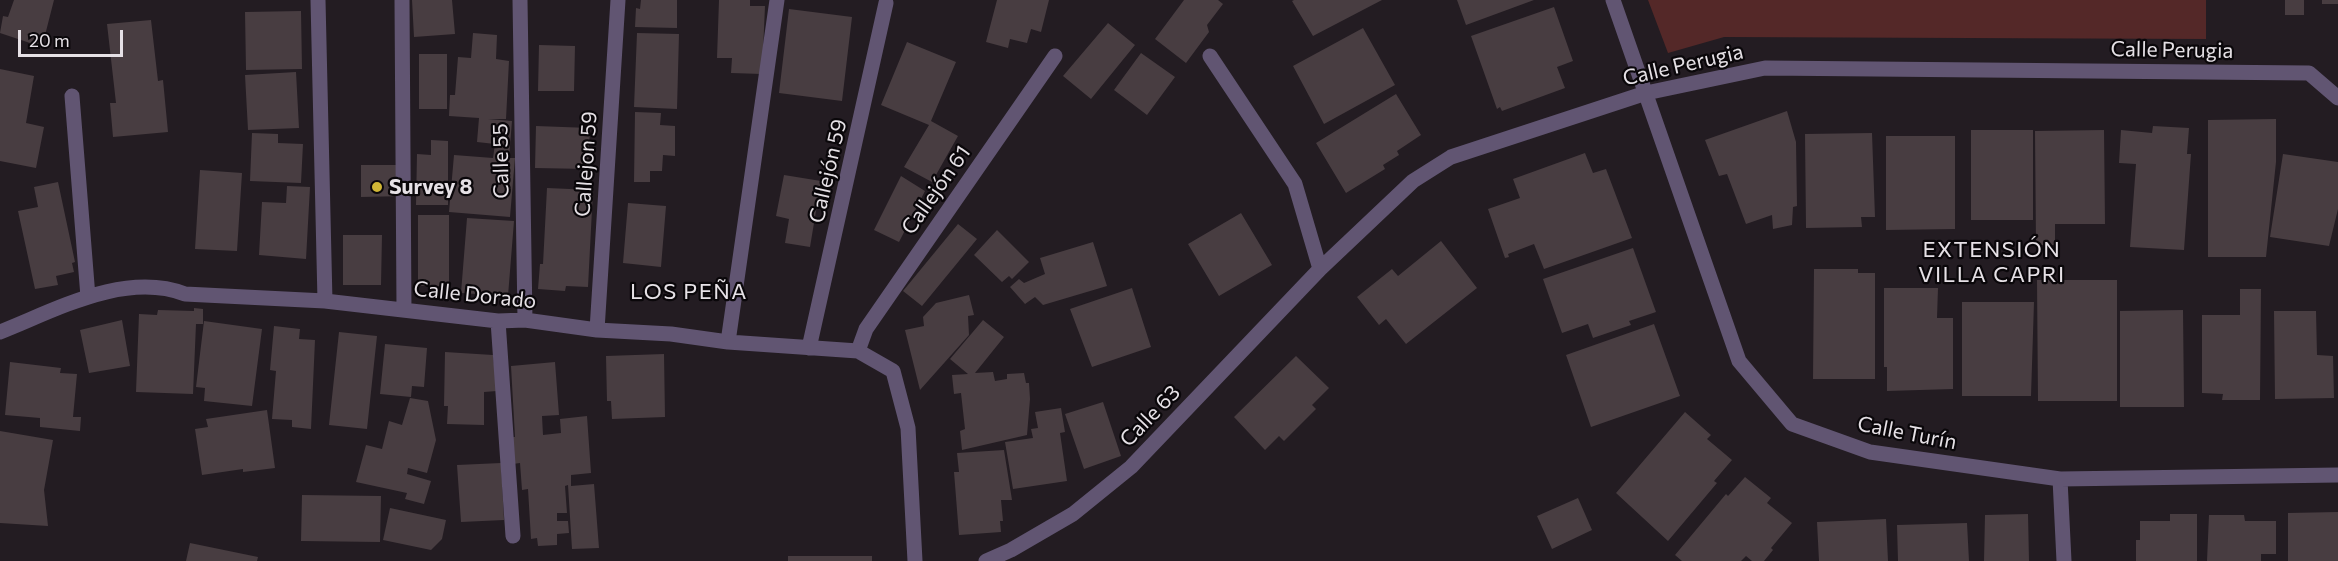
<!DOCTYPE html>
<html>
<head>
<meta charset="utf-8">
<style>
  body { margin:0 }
  #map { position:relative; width:2338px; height:561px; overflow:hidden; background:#231c22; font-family:Commissioner,sans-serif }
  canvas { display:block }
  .scale { position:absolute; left:18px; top:30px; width:105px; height:27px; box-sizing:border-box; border:3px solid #e6e1e6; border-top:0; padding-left:8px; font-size:18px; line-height:21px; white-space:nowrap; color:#e6e1e6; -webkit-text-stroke:4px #0a070a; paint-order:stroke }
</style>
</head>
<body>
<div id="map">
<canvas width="2338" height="561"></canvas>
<div class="scale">20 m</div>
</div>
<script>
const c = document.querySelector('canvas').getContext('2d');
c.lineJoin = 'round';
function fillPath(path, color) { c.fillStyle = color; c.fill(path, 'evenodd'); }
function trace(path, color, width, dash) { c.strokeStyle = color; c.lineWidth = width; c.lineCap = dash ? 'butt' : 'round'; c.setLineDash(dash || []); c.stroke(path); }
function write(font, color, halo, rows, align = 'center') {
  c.font = font + ' Commissioner,sans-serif'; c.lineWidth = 4.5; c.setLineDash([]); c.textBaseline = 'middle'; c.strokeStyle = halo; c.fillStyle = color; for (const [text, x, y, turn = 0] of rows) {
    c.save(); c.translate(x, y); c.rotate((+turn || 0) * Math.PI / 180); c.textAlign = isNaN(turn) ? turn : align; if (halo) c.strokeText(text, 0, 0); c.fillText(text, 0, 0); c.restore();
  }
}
const green = new Path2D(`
  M1648,0H2206V39L1724,37L1668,53Z`);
const building = new Path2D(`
  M14,0H54L42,47L0,33L3,16L8,17Z
  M412,0H452L455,34L414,37Z
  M641,0H677V28L635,27L636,8L640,9Z
  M719,0H750V6H765L762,74L731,73L732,58H717Z
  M997,0H1049L1041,32L1031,29L1027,43L1010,39L1008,48L986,42Z
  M1184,0H1218L1223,4L1207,25L1209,32L1186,63L1155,39Z
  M1294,0H1382L1313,36L1292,1Z
  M1457,0H1534L1466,25Z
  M2285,0H2304V15H2285Z
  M2322,0H2338V4H2322Z
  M1554,7L1573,61L1557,67L1565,88L1502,111L1500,107L1497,109L1471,36Z
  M789,9L852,17L842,101L779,93Z
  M301,11L302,69L246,70L245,12Z
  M151,20L158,81L163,80L168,132L113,137L110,103H116L107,24Z
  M1108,23L1135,45L1091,99L1063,76Z
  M1363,28L1395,85L1324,124L1293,66Z
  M473,33L497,35L496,59L509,61L506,119H488L512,121L509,158H515L510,217L449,212L454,155L493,158L495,144L477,142L479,118L449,116L450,95H455L458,57L471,58Z
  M637,33L679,34L677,109L634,107Z
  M907,42L956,62L931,121L958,136L932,182L904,167L929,125L881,105Z
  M539,45L575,46L574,91H538Z
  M1141,53L1175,77L1147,115L1114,90Z
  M419,54H447V109H419Z
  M0,69L34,76L26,123L44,127L36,168L0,161Z
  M296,72L299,128L248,130L245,75Z
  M1396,94L1421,135L1397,151L1399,155L1383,165L1385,169L1346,193L1316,143Z
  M1787,111L1796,142L1797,206L1793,207L1792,225L1773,229L1772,215L1746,224L1727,174L1719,176L1705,140Z
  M635,112L661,113L660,125L675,126V156L663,155L662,171H650V182H634Z
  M2276,119V162L2266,257H2208V120Z
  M536,126L590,128L588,169L535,168Z
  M2153,126L2189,128L2187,154H2191L2184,250L2130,247L2136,164L2119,163L2121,130L2152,133Z
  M1971,130H2033V220H1971Z
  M2104,130L2105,224H2055V245H2036L2035,131Z
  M252,133L278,134V143L303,144L301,183L250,181Z
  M1872,133L1875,217H1861L1862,227L1806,228L1805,134Z
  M1886,136H1955V229L1886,230Z
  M431,140L448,141V205H416L417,154L431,155Z
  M1585,153L1593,173L1606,169L1632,238L1544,269L1534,244L1508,254L1509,257L1505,258L1488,209L1520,198L1513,179Z
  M2283,154L2338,162V209L2329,246L2270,237Z
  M361,165H406V196L361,197Z
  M200,170L242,173L237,251L195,249Z
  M784,175L821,181L810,247L785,243L789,219L776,216Z
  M901,176L925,191L899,242L874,230Z
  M58,182L75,262L72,263L74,272L56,276L58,285L35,289L18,211L38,207L34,187Z
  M287,186L310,187L306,259L259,255L262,202L286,203Z
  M547,188L593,190L588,287L566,286L565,291L538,289L540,264H543Z
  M628,203L666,206L661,267L623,263Z
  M1241,213L1272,265L1219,296L1188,244Z
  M418,215H449V286H418Z
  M467,218L514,221L508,296L461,293Z
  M958,224L977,239L922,306L903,291Z
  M997,230L1029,262L1012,279L1009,276L1002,282L974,255Z
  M343,235H382L381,285H343Z
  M1441,241L1477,288L1406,344L1386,319L1379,325L1357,297L1392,269L1398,276Z
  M1093,242L1107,286L1043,305L1035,297L1025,304L1010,287L1019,279L1024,283L1045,274L1040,258Z
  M1633,248L1656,312L1629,321L1631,325L1593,338L1588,324L1562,333L1543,279Z
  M1814,269H1858V273H1875V379H1813Z
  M2037,280H2117V401H2038Z
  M1132,288L1151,347L1092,367L1070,309Z
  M1884,288H1938L1937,318H1953V389L1887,391V367H1884Z
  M2240,289H2261L2260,400H2222L2223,394L2202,393V315H2240Z
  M969,295L974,315L968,316L969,335L920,390L905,330L924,326L923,317L936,303Z
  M1962,302H2034L2031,396H1962Z
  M194,308L203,309V324H196L193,394L136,392L139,314L157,315L158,310L194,311Z
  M2183,310L2184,407H2120V311Z
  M2274,311H2316L2317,355L2333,356L2334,398L2275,399Z
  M122,320L130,366L89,373L80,330Z
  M983,320L1004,337L975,373L993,372L995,381L1007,379V374L1024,373L1026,383H1029L1030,399L1027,435L962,450L960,431L965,429L961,393L954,394L952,375L968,374L950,359Z
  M204,321L262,329L252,406L204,401L205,388L196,387Z
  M1654,324L1680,396L1591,427L1566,355Z
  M274,326L300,329L299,339L315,340L311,429L292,427V420L272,419L276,371L270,370Z
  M339,332L377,336L367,429L329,425Z
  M385,344L427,348L424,387L412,386L411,397L380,394Z
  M445,352L493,355L497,391L484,392V425L447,424L448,406H444Z
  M664,354L665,417L612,419L611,401H607L606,356Z
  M1296,356L1329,388L1312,405L1316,409L1284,441L1279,436L1265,450L1234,417Z
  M10,362L61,368L60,373L77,374L73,417H81L80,431L40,427V418L5,415Z
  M555,362L559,415L542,416L543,435L561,433L560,419L587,416L591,473L571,475V486L594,484L599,548L572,549L568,485L565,486L567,513H557V521H568L569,533L557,534V545L538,546L537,538L531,539L528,489L522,490L520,463L513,464L511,437H515L511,366Z
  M410,398L428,401L436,440L427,473L408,468L407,474L431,481L424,504L405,499L407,493L356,482L366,445L382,449L389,421L402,425Z
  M1103,402L1121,456L1084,469L1065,414Z
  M1061,408L1065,432L1060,433L1067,481L1013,489L1005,442L1033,438L1031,429L1038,428L1035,412Z
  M267,410L275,468L243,472V469L202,475L195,429L208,427L206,419Z
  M1685,412L1711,435L1707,439L1732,460L1714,481L1717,483L1668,541L1616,493Z
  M0,431L53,440L44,490L48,526L0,523Z
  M1004,450L1012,500H1001L1003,521H1000L1001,532L959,535L954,472H959L957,453Z
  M501,463L504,520L461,522L457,465Z
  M1745,477L1771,498L1767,503L1792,523L1771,548L1773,550L1764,561H1752L1746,556L1741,561H1682L1675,555L1726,494L1728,496Z
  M302,495L381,496L380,542L301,541Z
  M1578,498L1592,530L1552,549L1537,516Z
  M390,508L446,520L442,539L431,550L383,540Z
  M2338,512V561H2288V513Z
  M2028,514L2029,561H1984L1985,515Z
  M2170,514H2197V561H2136V540H2140V521H2170Z
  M2209,515H2244L2245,521H2276V554H2261V561H2207Z
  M1886,519L1888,561H1819L1817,522Z
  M1967,523L1969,561H1898L1897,525Z
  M190,543L258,557L257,561H186Z
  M788,556H872V561H788Z`);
const minor = new Path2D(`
  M318,0L325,301
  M402,0L404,309
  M520,0L525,320
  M1613,0L1739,361L1792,424L1870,452L2060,479L2338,475
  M1210,56L1295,184L1320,269
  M72,96L88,297
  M498,321L513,536
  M597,330L618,0
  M0,332C56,310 125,271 185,294L325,301L498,321L525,320L597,330L671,334L728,342L858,351L893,371L908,428L915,561
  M728,342L777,0
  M809,348L886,3
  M858,351L866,329L1055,56
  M2060,479L2064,561
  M986,561L1011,550L1073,514L1131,467L1320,269L1413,181L1451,157L1646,93L1765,68L2309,73L2338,98`);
const markers = [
  [377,187,6,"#d1b736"]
];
const streetNames = [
  ["Calle Perugia",2172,50,1],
  ["Calle Perugia",1683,65,-13],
  ["Calle 55",501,161,-91],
  ["Callejon 59",586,164,-86],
  ["Callejón 59",828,171,-77],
  ["Callejón 61",936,190,-55],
  ["Calle Dorado",475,295,6],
  ["Calle 63",1150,416,-46],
  ["Calle Turín",1907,433,11]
];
const poiNames = [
  ["Survey 8",389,187]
];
const neighbourhoodNames = [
  ["EXTENSIÓN",1992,250],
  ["VILLA CAPRI",1992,275],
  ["LOS PEÑA",689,292]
];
fillPath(green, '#542828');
fillPath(building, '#483d41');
trace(minor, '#615572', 15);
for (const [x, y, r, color] of markers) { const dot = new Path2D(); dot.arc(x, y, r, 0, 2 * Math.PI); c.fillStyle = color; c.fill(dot); trace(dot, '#0a070a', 2); }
write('21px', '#e6e1e6', '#0a070a', streetNames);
write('bold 21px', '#e6e1e6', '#0a070a', poiNames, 'left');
c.letterSpacing = '1.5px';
write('22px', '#e6e1e6', '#0a070a', neighbourhoodNames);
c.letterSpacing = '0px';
</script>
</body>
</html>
